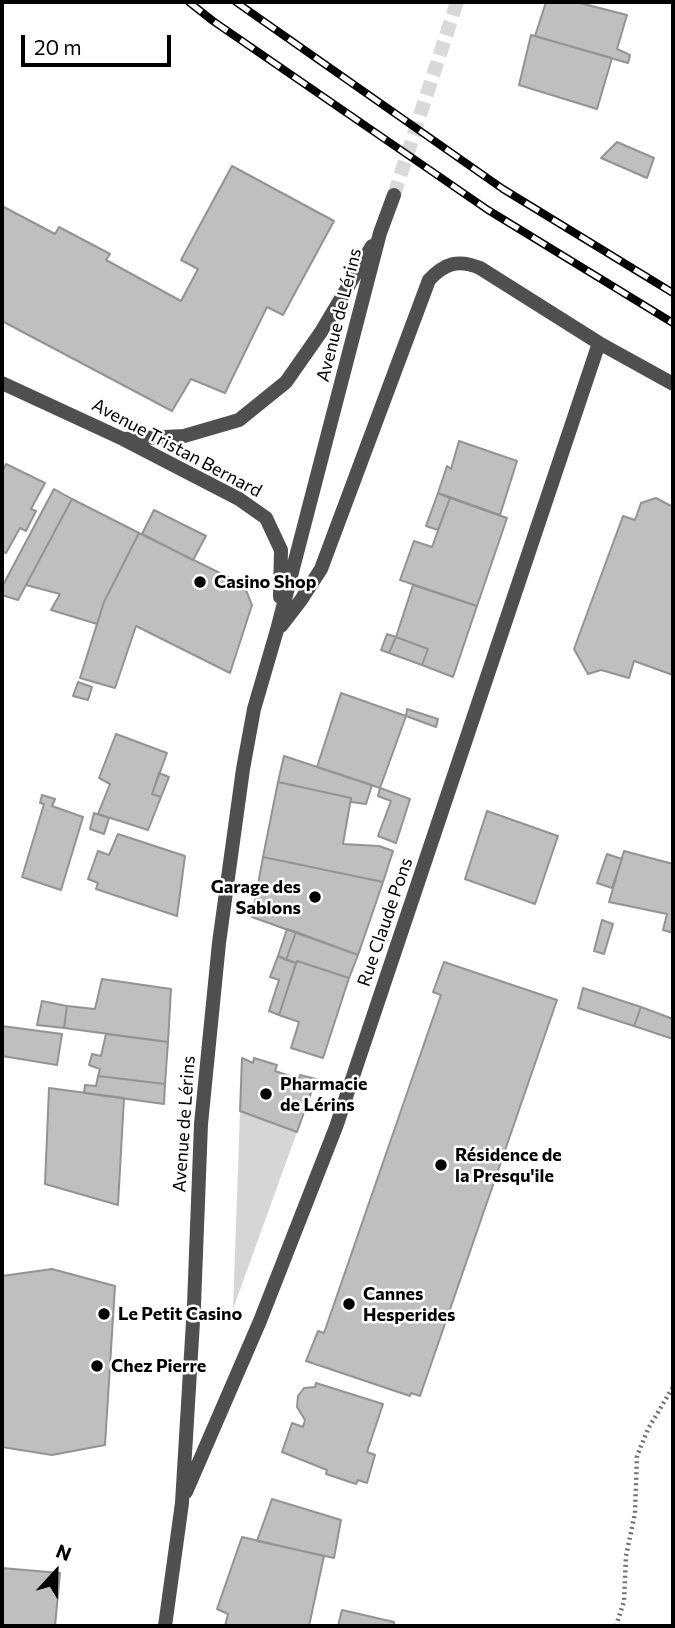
<!DOCTYPE html>
<html>
<head>
<meta charset="utf-8">
<style>
  body { margin:0 }
  #map { position:relative; width:675px; height:1628px; overflow:hidden; background:#fff; font-family:Commissioner,sans-serif }
  canvas { display:block }
  .frame { position:absolute; inset:0; border:4px solid #000; pointer-events:none }
  .north { position:absolute; left:21px; top:1537px; width:70px; height:70px; -webkit-text-stroke:5px #fff; paint-order:stroke; rotate:22deg; font-size:19px; font-weight:700; line-height:28px; text-align:center; color:#000 }
  .north::after { content:''; display:block; margin:auto; width:24px; height:32px; background:#000; clip-path:polygon(50% 0,100% 100%,50% 72%,0 100%) }
  .scale { position:absolute; left:21px; top:35px; width:150px; height:32px; box-sizing:border-box; border:4px solid #000; border-top:0; padding-left:9px; font-size:21px; line-height:24px; white-space:nowrap; color:#000; -webkit-text-stroke:5px #fff; paint-order:stroke }
</style>
</head>
<body>
<div id="map">
<canvas width="675" height="1628"></canvas>
<div class="frame"></div>
<div class="north">N</div>
<div class="scale">20 m</div>
</div>
<script>
const c = document.querySelector('canvas').getContext('2d');
c.lineJoin = 'round';
function fillPath(path, color) { c.fillStyle = color; c.fill(path, 'evenodd'); }
function trace(path, color, width, dash) { c.strokeStyle = color; c.lineWidth = width; c.lineCap = dash ? 'butt' : 'round'; c.setLineDash(dash || []); c.stroke(path); }
function write(font, color, halo, rows, align = 'center') {
  c.font = font + ' Commissioner,sans-serif'; c.lineWidth = 5; c.setLineDash([]); c.textBaseline = 'middle'; c.strokeStyle = halo; c.fillStyle = color; for (const [text, x, y, turn = 0] of rows) {
    c.save(); c.translate(x, y); c.rotate((+turn || 0) * Math.PI / 180); c.textAlign = isNaN(turn) ? turn : align; if (halo) c.strokeText(text, 0, 0); c.fillText(text, 0, 0); c.restore();
  }
}
const green = new Path2D(`
  M240,1111L297,1132L233,1309Z`);
const building = new Path2D(`
  M546,2H576L627,15L617,49L630,55L628,63L535,36Z
  M531,35L612,58L597,109L519,85Z
  M617,142L654,158L647,178L601,158Z
  M232,166L334,221L283,315L267,307L225,393L191,379L172,411L2,321V206L55,234L59,227L110,254L106,260L181,301L198,269L181,260Z
  M459,441L517,461L500,515L438,493L447,466L451,469Z
  M6,464L45,483L31,509L36,511L26,531L20,528L6,553L2,551V472Z
  M54,489L72,499L18,600L2,595V587Z
  M438,493L450,498L438,530L426,526Z
  M450,498L507,518L477,606L400,580L414,541L432,547Z
  M656,498L673,507V675L634,661L629,678L601,670L588,674L574,649L623,516L635,520L641,503Z
  M72,499L139,533L104,602L97,624L51,610L60,594L26,585Z
  M154,510L206,536L193,560L142,534Z
  M139,533L244,585L252,605L230,673L136,626L115,688L80,678L104,602Z
  M413,585L477,606L453,677L422,665L428,649L396,637Z
  M387,634L396,637L389,653L381,650Z
  M396,637L428,649L422,665L389,653Z
  M78,682L92,687L88,700L73,696Z
  M341,693L406,716L380,788L317,767Z
  M407,709L438,719L436,727L406,716Z
  M116,734L167,753L152,794L161,797L148,830L98,814L110,784L99,778Z
  M284,756L372,785L366,804L351,802V798L278,782Z
  M159,773L169,777L161,797L152,794Z
  M278,782L351,798L343,844L379,846L393,851L383,882L263,857Z
  M380,788L410,799L396,843L378,836L391,801L378,796Z
  M42,795L55,799L52,806L83,817L61,890L22,877L44,804L40,803Z
  M487,811L558,836L535,904L465,879Z
  M94,813L109,818L104,834L90,829Z
  M118,834L185,856L177,916L96,889L98,883L88,879L98,851L109,855Z
  M624,851L673,864V933L663,930L667,914L609,902Z
  M607,854L622,859L612,888L597,883Z
  M263,857L383,882L358,955L252,917Z
  M602,920L613,924L604,954L594,951Z
  M287,929L296,932L286,960L278,956Z
  M296,932L358,955L349,978L297,961L296,963L286,960Z
  M278,956L296,963L279,1015L269,1011L279,980L270,977Z
  M297,961L349,978L323,1058L291,1048L299,1022L279,1015Z
  M444,962L557,1000L420,1396L411,1393L410,1396L306,1361L318,1331L324,1333L441,995L433,992Z
  M102,979L171,989L168,1042L64,1028L67,1006L95,1009Z
  M583,988L641,1007L634,1026L578,1008Z
  M42,1001L67,1006L64,1028L37,1025Z
  M641,1007L673,1019V1039L634,1026Z
  M2,1026L62,1034L57,1065L2,1056Z
  M106,1034L168,1042L165,1084L98,1076L100,1069L89,1065L92,1054L101,1056Z
  M242,1058L253,1063L254,1058L277,1065L275,1071L299,1079L300,1075L316,1079L297,1132L240,1111Z
  M98,1076L165,1084L164,1104L84,1093L85,1085L96,1086Z
  M49,1088L124,1098L118,1205L45,1184Z
  M52,1269L115,1286L105,1445L52,1455L2,1447V1276Z
  M316,1383L383,1404L367,1452L375,1455L367,1483L358,1480L356,1484L326,1474L327,1470L282,1452L292,1423L303,1427L305,1420L297,1407L298,1396L304,1388L315,1387Z
  M272,1499L341,1520L334,1558L257,1541Z
  M242,1537L324,1556L309,1626H225L228,1614L217,1609Z
  M2,1568L60,1573L55,1626H2Z
  M342,1610L394,1622V1626H338Z`);
const minorTunnel = new Path2D(`
  M394,195L457,2`);
const path = new Path2D(`
  M616,1626L624,1601L626,1556L635,1513L637,1456L648,1429L673,1387`);
const minor = new Path2D(`
  M2,383L123,439L239,499L266,518L281,550L280,597
  M123,439L184,436L239,420L286,382L321,332L372,246
  M281,626L301,600L321,569L429,280C445,263 458,259 480,268L599,343L673,384
  M186,1492L260,1321L336,1127L599,343
  M165,1626L182,1503L194,1305L201,1124L219,943L243,769L254,709L277,630L380,233L394,195`);
const rail = new Path2D(`
  M189,2L213,21L488,210L673,323
  M236,2L503,189L673,293`);
const markers = [
  [200,582,7,"#000"],
  [315,897,7,"#000"],
  [266,1094,7,"#000"],
  [441,1165,7,"#000"],
  [349,1304,7,"#000"],
  [104,1314,7,"#000"],
  [97,1366,7,"#000"]
];
const streetNames = [
  ["Avenue de Lérins",339,315,-76],
  ["Avenue Tristan Bernard",177,448,28],
  ["Rue Claude Pons",385,922,-71],
  ["Avenue de Lérins",184,1124,-86]
];
const poiNames = [
  ["Casino Shop",214,582],
  ["Garage des",301,887,"right"],
  ["Sablons",301,908,"right"],
  ["Pharmacie",280,1084],
  ["de Lérins",280,1105],
  ["Résidence de",455,1155],
  ["la Presqu'ile",455,1176],
  ["Cannes",363,1294],
  ["Hesperides",363,1315],
  ["Le Petit Casino",118,1314],
  ["Chez Pierre",111,1366]
];
fillPath(green, '#d6d6d6');
fillPath(building, '#bfbfbf');
trace(building, '#939393', 2);
trace(minorTunnel, '#d9d9d9', 14, [14, 7]);
trace(path, '#717171', 4.5, [2, 3.5]);
trace(minor, '#4f4f4f', 14);
trace(rail, '#000', 8);
trace(rail, '#fff', 5, [16]);
for (const [x, y, r, color] of markers) { const dot = new Path2D(); dot.arc(x, y, r, 0, 2 * Math.PI); c.fillStyle = color; c.fill(dot); trace(dot, '#fff', 2.5); }
write('18px', '#000', '#fff', streetNames);
write('bold 18px', '#000', '#fff', poiNames, 'left');
</script>
</body>
</html>
